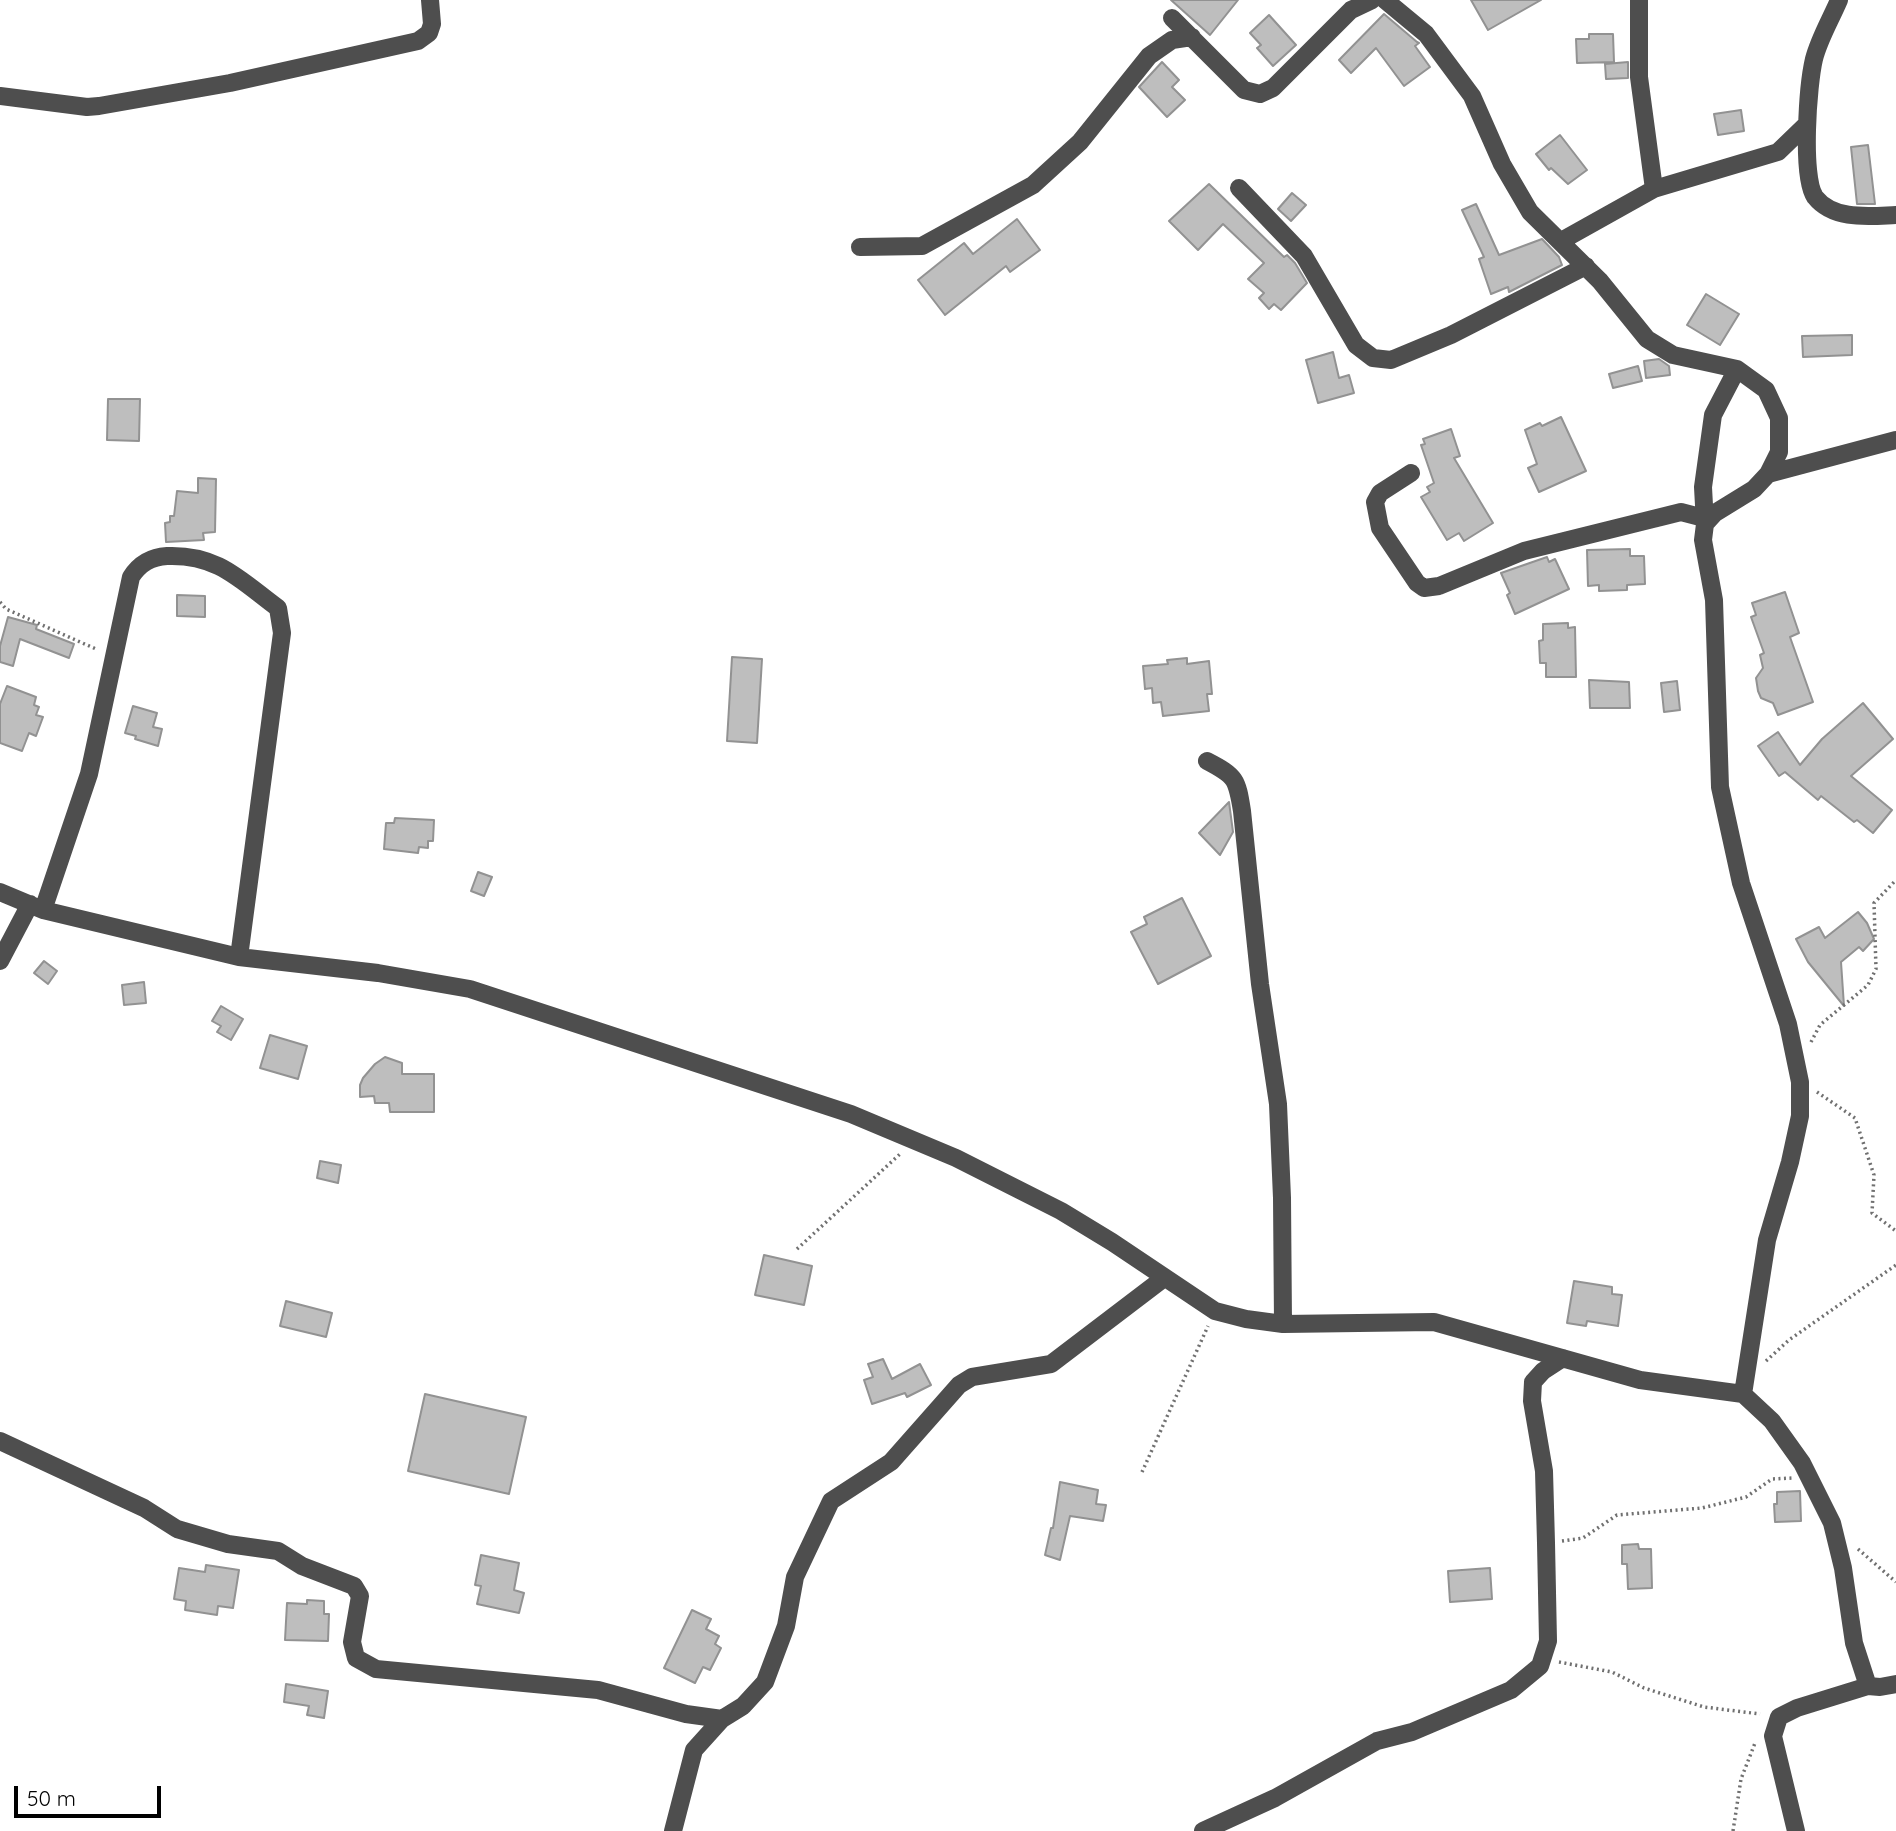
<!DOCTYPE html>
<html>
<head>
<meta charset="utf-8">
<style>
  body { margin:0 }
  #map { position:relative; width:1896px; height:1831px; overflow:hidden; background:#fff; font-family:Quicksand,sans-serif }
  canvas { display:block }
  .scale { position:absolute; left:14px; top:1786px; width:147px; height:32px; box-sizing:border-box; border:4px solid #000; border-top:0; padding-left:9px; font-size:21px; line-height:24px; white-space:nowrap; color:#000; -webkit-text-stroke:5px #fff; paint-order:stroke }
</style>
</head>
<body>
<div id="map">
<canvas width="1896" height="1831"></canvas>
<div class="scale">50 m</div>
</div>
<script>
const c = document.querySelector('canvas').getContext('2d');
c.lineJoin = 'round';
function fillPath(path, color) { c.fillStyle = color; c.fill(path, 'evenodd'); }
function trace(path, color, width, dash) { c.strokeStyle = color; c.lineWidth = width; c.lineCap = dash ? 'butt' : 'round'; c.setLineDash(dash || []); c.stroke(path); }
const building = new Path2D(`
  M1171,0H1238L1210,35Z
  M1471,0H1541L1488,30Z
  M1384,14L1417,42L1419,43L1415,46L1430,67L1404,86L1376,48L1351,73L1339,60Z
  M1269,15L1296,45L1273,66L1257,48L1261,45L1250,33Z
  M1589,34H1613L1614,62L1577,63L1576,39H1589Z
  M1162,62L1179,80L1172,87L1185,100L1167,117L1139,87Z
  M1628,62V78L1606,79L1605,64Z
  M1741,110L1744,131L1718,135L1714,114Z
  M1560,135L1587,170L1568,184L1551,168L1549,170L1536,154Z
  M1868,145L1875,204H1857L1851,147Z
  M1209,184L1284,257L1287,255L1295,263L1307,283L1281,310L1274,304L1269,309L1259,298L1264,293L1248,279L1264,263L1223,224L1198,250L1169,221Z
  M1292,193L1306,205L1291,221L1278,209Z
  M1476,204L1499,255L1542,239L1559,257L1562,265L1509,292L1508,287L1491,294L1479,259L1484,257L1462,210Z
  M1017,219L1040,250L1010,272L1006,266L945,315L918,280L964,243L973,254Z
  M1706,294L1739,314L1720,345L1687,325Z
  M1852,335V355L1803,357L1802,336Z
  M1333,352L1339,378L1349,375L1354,393L1318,403L1306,360Z
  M1659,359L1669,366L1670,375L1646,378L1644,361Z
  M1638,366L1642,381L1613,388L1609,374Z
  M108,399H140L139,441L107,440Z
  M1561,417L1586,471L1539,492L1528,468L1537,464L1525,430L1540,423L1542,426Z
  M1451,429L1460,456L1454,458L1493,523L1464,541L1459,533L1447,540L1421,497L1430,492L1427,487L1434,483L1421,445L1425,444L1423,439Z
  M198,478L216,479L215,532L203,533L204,540L166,542L165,523L170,522V516H174L177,491L198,493Z
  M1630,549V556H1644L1645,584L1627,585V590L1599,591V585L1588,586L1587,550Z
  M1547,557L1549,562L1555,559L1569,589L1515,614L1507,595L1510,593L1501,573Z
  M1785,592L1799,633L1790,637L1813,702L1778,715L1773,703L1761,698L1758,691L1756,678L1763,668L1760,655L1764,653L1751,617L1756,615L1752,603Z
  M177,595L205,596V617L177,616Z
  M8,617L37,625L36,629L74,644L69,658L20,639L13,666L0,662V646Z
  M1568,623V628L1575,627L1576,677H1546V663H1540L1539,641L1543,640V624Z
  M732,657L762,659L757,743L727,741Z
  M1187,658V664L1209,661L1212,694H1207L1209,711L1163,716L1161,702L1153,703L1152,688L1145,689L1143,666L1168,664L1167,660Z
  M1589,680L1629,682L1630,708H1590Z
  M1677,681L1680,710L1664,712L1661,683Z
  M7,686L36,697L34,705L39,707L36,715L43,717L36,736L29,733L22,751L0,743V704Z
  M1863,703L1893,739L1851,776L1892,810L1873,833L1857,820L1854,822L1821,796L1818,800L1785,772L1779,776L1758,746L1778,732L1800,765L1822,739Z
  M133,706L157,713L153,727L162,729L158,746L135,739L136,736L125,733Z
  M1229,802L1233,832L1220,855L1199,833Z
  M395,818L434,820L433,841H428V848L419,847L418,853L384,849L386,823H394Z
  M478,872L492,877L484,896L471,891Z
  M1182,898L1211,956L1158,984L1131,932L1147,924L1144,917Z
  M1858,912L1867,923L1874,939L1863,951L1859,947L1841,962L1844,1006L1808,962L1796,939L1819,927L1825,938Z
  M44,961L57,971L48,984L34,973Z
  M144,982L146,1003L124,1005L122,985Z
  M221,1006L243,1019L231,1040L217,1032L221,1026L212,1021Z
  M270,1035L307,1046L298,1079L260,1068Z
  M385,1057L402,1063V1074H434V1112H390L389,1103H375L374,1096L360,1097V1085L363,1078L375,1064Z
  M320,1161L341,1165L338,1183L317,1178Z
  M764,1255L812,1266L804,1305L755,1295Z
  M1574,1281L1612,1287V1294L1622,1295L1618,1326L1587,1321L1586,1326L1567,1323Z
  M286,1301L332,1313L326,1337L280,1326Z
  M883,1359L892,1379L920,1364L931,1385L907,1397L905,1393L872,1404L864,1380L873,1377L868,1364Z
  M425,1394L526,1417L509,1494L408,1471Z
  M1060,1482L1098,1490L1096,1504L1106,1505L1103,1521L1070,1516L1060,1560L1045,1555L1051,1528H1053Z
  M1800,1491L1801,1521L1775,1522L1774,1504H1777V1492Z
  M1638,1544L1639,1549H1651L1652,1588L1628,1589L1627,1564H1622V1545Z
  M481,1555L519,1563L514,1590L524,1593L519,1613L477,1604L481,1586L475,1585Z
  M206,1565L239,1570L233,1608L218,1606L217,1615L185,1610L186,1601L174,1599L179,1568L205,1572Z
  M1490,1568L1492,1599L1450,1602L1448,1571Z
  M307,1600L324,1601V1614H329L328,1641L285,1640L287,1603L307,1604Z
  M692,1610L711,1619L706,1629L719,1636L715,1644L721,1648L710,1670L703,1667L695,1683L664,1668Z
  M286,1684L328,1691L324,1718L307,1715L309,1706L284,1702Z`);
const path = new Path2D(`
  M0,602L6,609L96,649
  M1811,1042L1820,1025L1868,985L1876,969L1874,903L1896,880
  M1817,1092L1855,1118L1874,1175L1872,1213L1896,1231
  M797,1249L900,1154
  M1766,1361L1789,1340L1896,1265
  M1142,1472L1208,1326
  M1562,1541L1583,1538L1617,1515L1702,1508L1746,1497L1772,1479L1792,1478
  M1858,1549L1896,1582
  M1559,1662L1612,1672L1644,1688L1704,1707L1760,1714
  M1733,1831L1741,1779L1755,1743`);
const minor = new Path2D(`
  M1385,0L1426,34L1472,96L1502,164L1530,212L1600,281L1647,339L1673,355L1737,369L1766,390L1779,418V452L1768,474L1754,489L1715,513L1705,524L1703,540L1714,600L1720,787L1741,883L1788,1024L1800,1082V1116L1790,1162L1767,1240L1743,1394
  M1639,0V77L1654,189
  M1839,0C1831,19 1819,39 1814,59C1808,84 1801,177 1815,197C1834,221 1870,216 1896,215
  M1172,18L1244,90L1260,94L1273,88L1351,10L1372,0
  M0,96L87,107L99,106L230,83L418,41L429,33L432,24L430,0
  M1239,188L1304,256L1356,345L1373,358L1391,360L1451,335L1586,266
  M1561,241L1654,189L1778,152L1807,124
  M860,247L922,246L1033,185L1080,142L1149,56L1172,40L1192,37
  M1411,473L1380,493L1375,502L1380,528L1417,583L1424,588L1439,586L1524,551L1681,512L1704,518
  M1768,474L1896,440
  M1705,524L1703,487L1713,415L1737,369
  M1207,761C1236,776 1237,779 1242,811L1260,984L1278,1104L1282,1198L1283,1324
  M0,892L43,910L239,957L378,973L470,989L851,1114L956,1158L1061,1211L1112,1242L1215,1311L1246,1319L1283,1324L1434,1322L1640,1380L1743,1394L1772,1421L1802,1463L1832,1523L1843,1568L1854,1643L1868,1686L1880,1687L1896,1684
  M43,910L89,774L131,577C140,563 151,557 167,556C218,554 240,580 278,608L282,633L239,957
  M0,961L30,904
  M0,1441L144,1508L177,1529L228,1544L278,1551L302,1566L354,1586L360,1596L352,1642L356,1658L376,1669L598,1690L686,1714L722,1719
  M673,1831L694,1750L722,1719L743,1706L765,1682L786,1626L795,1577L831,1501L891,1462L959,1385L972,1377L1051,1364L1164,1278
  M1203,1831L1275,1798L1377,1741L1412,1732L1511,1690L1540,1666L1548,1641L1546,1543L1544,1471L1532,1401L1533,1382L1543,1371L1563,1358
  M1796,1831L1773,1736L1779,1717L1797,1708L1868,1686`);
fillPath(building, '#bebebe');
trace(building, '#929292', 2);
trace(path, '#707070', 3.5, [2, 3.5]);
trace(minor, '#4e4e4e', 18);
</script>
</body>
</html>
